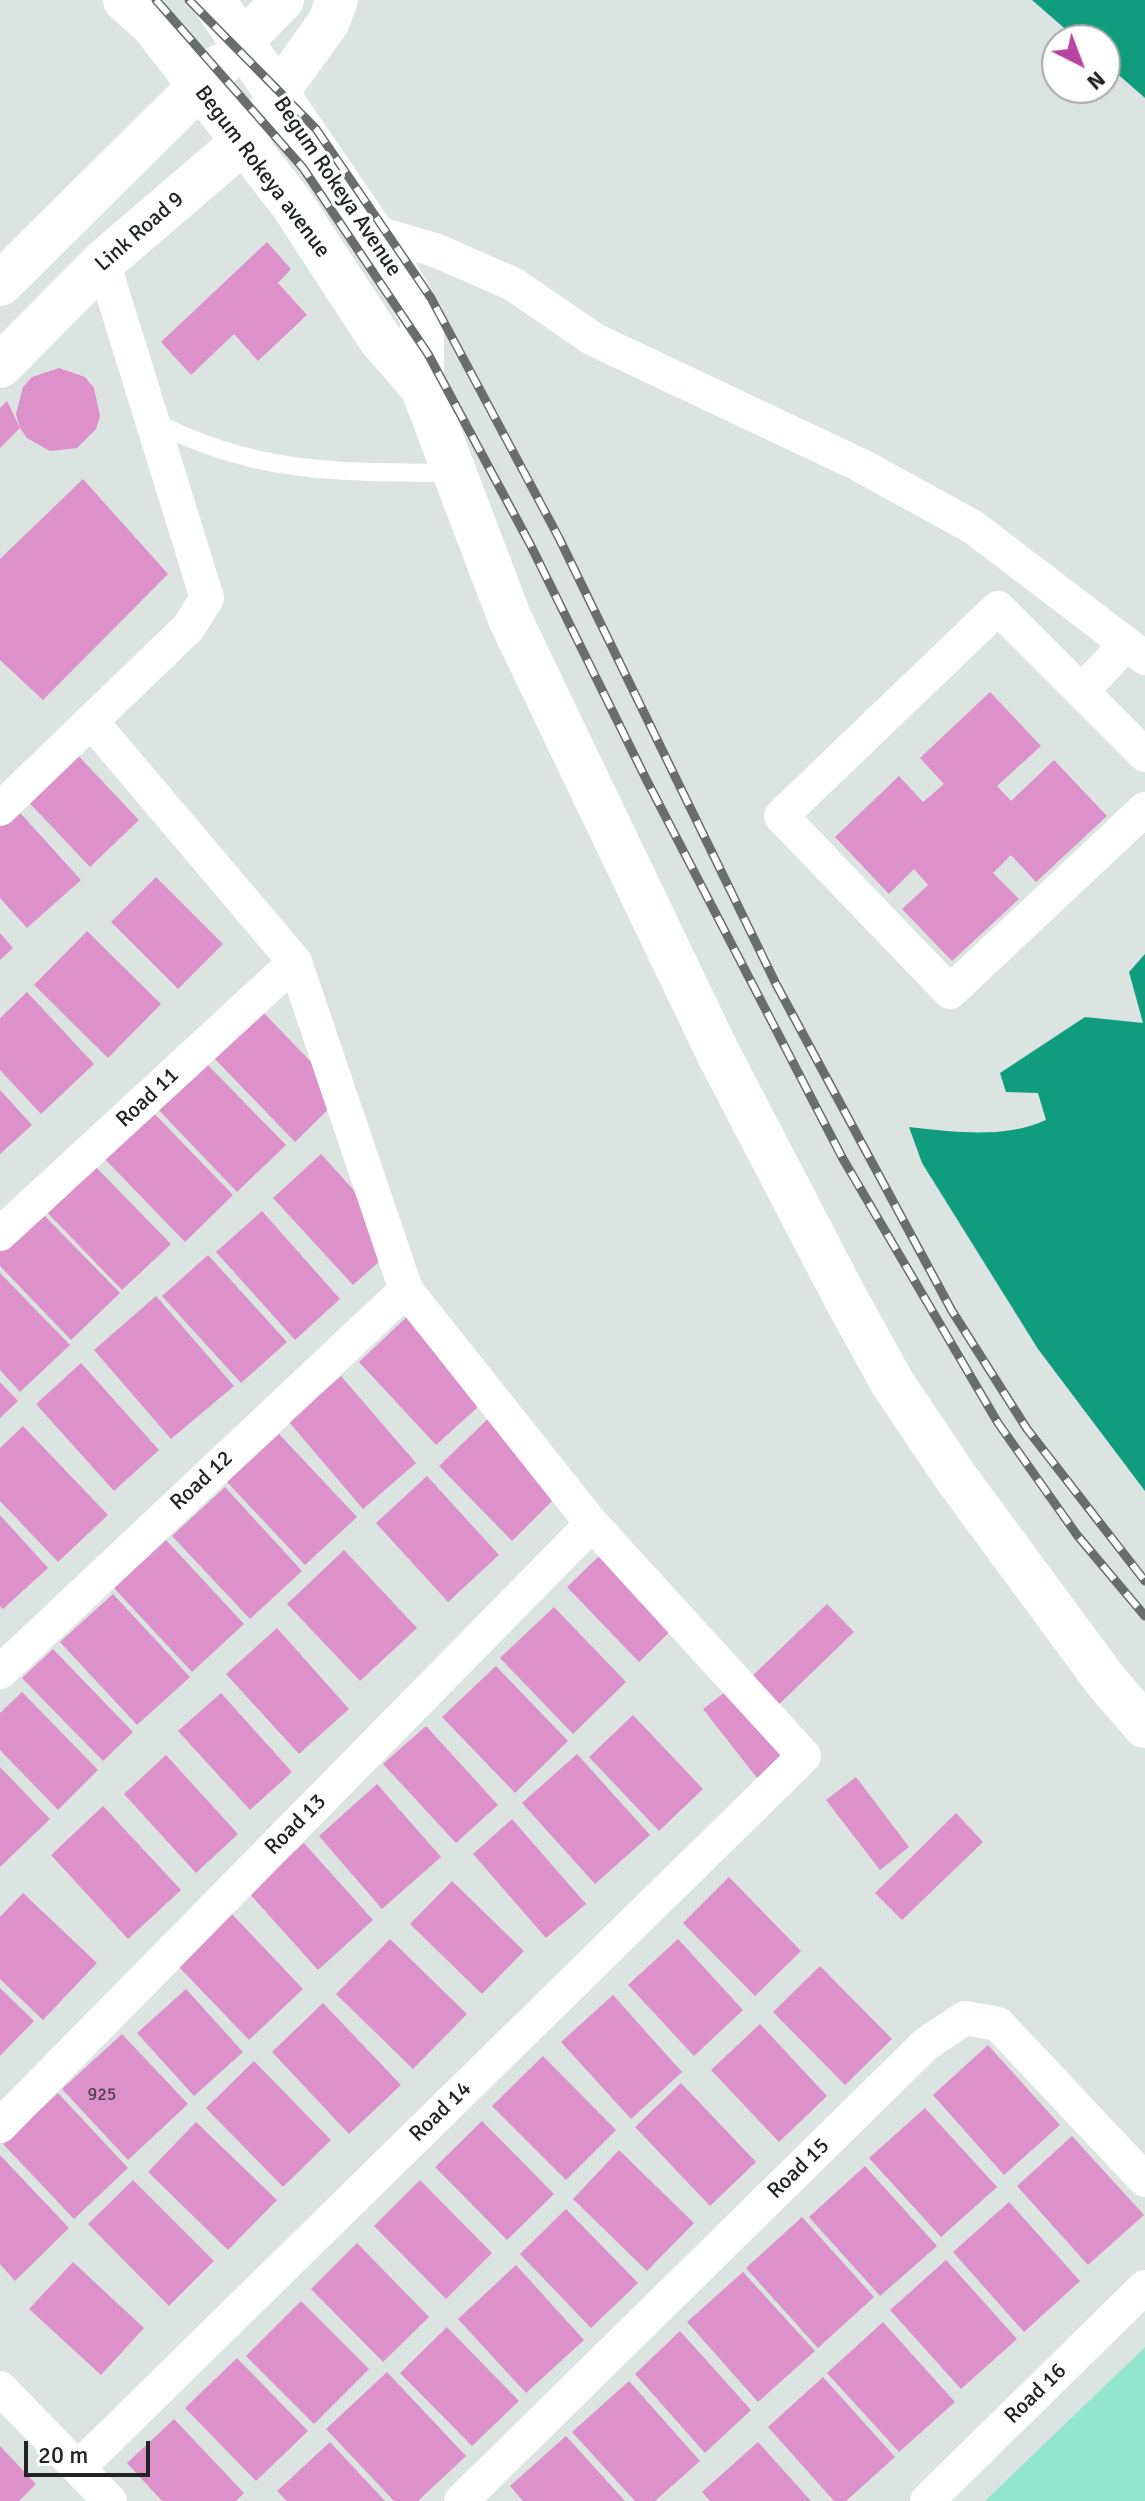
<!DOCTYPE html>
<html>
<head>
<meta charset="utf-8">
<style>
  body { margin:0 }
  #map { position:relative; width:1145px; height:2501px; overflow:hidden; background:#dce4e1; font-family:Signika,sans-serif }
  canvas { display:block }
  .north { position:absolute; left:1041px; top:24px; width:80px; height:80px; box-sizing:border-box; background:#fff; border:2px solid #a6a7a7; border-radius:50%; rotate:138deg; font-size:22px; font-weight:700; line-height:32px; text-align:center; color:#212423 }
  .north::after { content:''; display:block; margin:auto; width:28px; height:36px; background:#b745a0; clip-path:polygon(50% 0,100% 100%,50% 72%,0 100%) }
  .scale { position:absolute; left:24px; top:2441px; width:126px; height:36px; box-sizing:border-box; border:4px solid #212423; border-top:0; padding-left:10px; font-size:24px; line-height:28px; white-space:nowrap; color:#212423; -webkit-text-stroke:6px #fff; paint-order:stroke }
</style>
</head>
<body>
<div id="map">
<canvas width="1145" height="2501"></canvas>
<div class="north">N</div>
<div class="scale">20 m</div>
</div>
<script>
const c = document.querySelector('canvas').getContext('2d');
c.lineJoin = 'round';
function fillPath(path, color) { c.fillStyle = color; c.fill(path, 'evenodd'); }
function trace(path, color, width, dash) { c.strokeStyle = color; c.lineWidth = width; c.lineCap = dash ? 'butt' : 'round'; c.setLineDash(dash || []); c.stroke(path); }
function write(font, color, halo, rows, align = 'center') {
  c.font = font + ' Signika,sans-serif'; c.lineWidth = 7; c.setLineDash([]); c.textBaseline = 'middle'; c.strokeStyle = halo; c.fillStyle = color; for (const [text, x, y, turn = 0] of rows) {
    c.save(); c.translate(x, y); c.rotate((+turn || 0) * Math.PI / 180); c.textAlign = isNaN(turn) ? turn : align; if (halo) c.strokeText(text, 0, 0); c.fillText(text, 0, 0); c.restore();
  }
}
const green = new Path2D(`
  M1145,2347V2501H985Z`);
const water = new Path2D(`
  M1032,0H1145V98L1105,63V40H1078Z
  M1145,954V1491L1038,1349L922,1163L909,1127C955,1132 1004,1139 1046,1120L1038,1093L1006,1092L1000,1073L1085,1017L1143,1023L1129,972Z`);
const building = new Path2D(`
  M267,242L291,269L278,283L307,315L258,361L234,334L191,375L161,342Z
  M59,368L85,377L94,388L100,416L96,429L77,448L50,451L27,438L20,428L0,448V408L7,401L20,428L16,414L23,387L32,377Z
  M83,479L168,574L43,700L0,660V559Z
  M990,692L1041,746L997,786L1011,801L1054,760L1107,816L1036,882L1011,855L993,873L1019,899L952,961L902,909L928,885L914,869L889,894L835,837L899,776L923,802L944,784L920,758Z
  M70,747L139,820L90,867L21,794Z
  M13,805L81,880L27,928L0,898V817Z
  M156,877L223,944L178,989L111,922Z
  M87,931L161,1004L108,1058L34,985Z
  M0,933L13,948L0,960Z
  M27,992L94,1064L41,1114L0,1070V1018Z
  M259,1008L343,1095L295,1142L211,1055Z
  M201,1058L286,1145L237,1192L153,1104Z
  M0,1090L32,1125L0,1154Z
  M148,1107L233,1195L185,1242L100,1154Z
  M321,1154L401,1242L353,1285L273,1198Z
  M86,1157L171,1244L122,1290L38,1203Z
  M35,1206L120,1293L71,1340L0,1266V1240Z
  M262,1211L340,1299L295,1340L216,1252Z
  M208,1255L287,1342L241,1383L162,1296Z
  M0,1273L70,1345L20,1392L0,1370Z
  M156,1296L234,1386L171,1439L94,1350Z
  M411,1313L489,1397L436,1445L359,1362Z
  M81,1363L159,1450L114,1491L36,1404Z
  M341,1376L416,1463L363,1509L289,1422Z
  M0,1382L18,1401L0,1418Z
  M492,1415L564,1489L512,1541L439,1466Z
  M23,1426L108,1515L58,1562L0,1501V1448Z
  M279,1434L357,1517L305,1565L227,1482Z
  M427,1476L499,1555L448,1602L376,1523Z
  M225,1487L302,1571L250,1619L172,1536Z
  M0,1515L48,1568L3,1609L0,1606Z
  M621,1535L688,1614L639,1662L567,1587Z
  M166,1540L244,1624L192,1672L114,1588Z
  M344,1550L417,1628L360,1681L287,1604Z
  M113,1594L190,1677L137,1725L60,1642Z
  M827,1604L854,1632L772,1711L745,1683Z
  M554,1607L626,1682L573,1734L500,1658Z
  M277,1628L349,1709L299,1754L226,1674Z
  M53,1649L133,1732L103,1761L22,1678Z
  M496,1666L568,1741L515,1793L442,1717Z
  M733,1686L787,1755L757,1778L703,1709Z
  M22,1692L98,1770L58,1810L0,1750V1713Z
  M221,1693L292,1772L250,1810L178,1731Z
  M633,1715L703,1789L659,1831L589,1757Z
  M426,1726L498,1805L456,1843L383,1764Z
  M577,1754L650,1835L595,1884L522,1803Z
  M166,1755L238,1834L196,1873L124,1794Z
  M0,1767L50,1819L0,1867Z
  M856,1777L909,1847L880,1870L826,1800Z
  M377,1784L441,1857L382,1909L319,1836Z
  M103,1806L181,1890L128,1939L51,1855Z
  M956,1813L983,1842L902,1920L875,1893Z
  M512,1819L586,1904L546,1938L473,1854Z
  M304,1843L373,1920L318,1970L248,1892Z
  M729,1877L801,1951L755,1996L683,1923Z
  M452,1881L524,1951L482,1994L410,1924Z
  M23,1893L97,1963L43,2020L0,1979V1917Z
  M232,1914L303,1989L249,2040L178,1966Z
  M390,1939L467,2014L413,2069L336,1994Z
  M678,1939L743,2010L694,2056L628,1985Z
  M820,1966L892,2039L845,2085L773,2012Z
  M0,1988L34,2021L0,2056Z
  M186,1989L243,2052L194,2096L137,2033Z
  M613,1995L682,2072L631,2119L561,2042Z
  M323,2003L401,2085L349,2134L272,2052Z
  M760,2024L827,2096L779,2142L711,2070Z
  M122,2034L188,2104L128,2160L62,2089Z
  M988,2045L1060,2125L1004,2175L933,2095Z
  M543,2056L616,2130L566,2180L492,2106Z
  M254,2061L331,2140L283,2187L206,2108Z
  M681,2083L756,2162L710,2206L635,2127Z
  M58,2093L128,2168L74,2219L3,2144Z
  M925,2108L997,2187L941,2237L869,2158Z
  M482,2121L554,2194L507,2240L435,2167Z
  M196,2122L277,2200L228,2250L148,2172Z
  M1072,2136L1144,2215L1088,2265L1017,2186Z
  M619,2150L694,2223L647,2271L573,2199Z
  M0,2155L69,2228L15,2281L0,2264Z
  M865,2166L937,2246L880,2296L809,2217Z
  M133,2180L214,2261L169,2306L88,2224Z
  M420,2180L492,2253L446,2299L374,2226Z
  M1009,2202L1080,2281L1024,2332L953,2252Z
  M566,2209L638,2283L591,2328L520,2254Z
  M802,2217L874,2297L818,2348L746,2268Z
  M357,2243L429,2317L383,2362L311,2289Z
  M946,2260L1017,2339L961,2389L890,2310Z
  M73,2262L144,2328L101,2375L29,2309Z
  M516,2265L584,2340L526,2393L458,2319Z
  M743,2272L815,2351L758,2402L687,2322Z
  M301,2301L369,2369L314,2424L246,2356Z
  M883,2322L955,2402L899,2452L827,2373Z
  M447,2327L519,2401L472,2446L400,2373Z
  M680,2331L751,2410L705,2453L635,2374Z
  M237,2358L308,2431L256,2481L185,2408Z
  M387,2372L466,2456L418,2501H394L326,2429Z
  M823,2377L895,2457L846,2501H834L768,2427Z
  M629,2381L700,2461L655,2501H635L572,2432Z
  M174,2419L244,2493L236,2501H162L127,2463Z
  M566,2436L625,2501H523L510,2486Z
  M330,2442L385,2501H287L277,2491Z
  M758,2442L811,2501H710L702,2492Z
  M0,2446L36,2484L19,2501H0Z`);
const service = new Path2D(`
  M153,421C255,475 342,472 454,473`);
const minor = new Path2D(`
  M370,231L435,250L513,284L593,339L860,465L973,527L1145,658
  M1083,690L1126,644
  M1145,755L998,608L781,816L950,992L1145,809
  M0,809L189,627L207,598L103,262
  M0,1234L295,962
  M0,1672L406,1290
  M0,2126L592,1524
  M0,2388L110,2501
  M78,2468L804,1756L592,1524L406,1290L295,962L91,721
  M461,2501L926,2044L965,2018L998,2024L1145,2180
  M927,2501L1145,2287`);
const tertiary = new Path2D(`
  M241,43L283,0
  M276,95L328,23L337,0`);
const secondary = new Path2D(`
  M125,0L152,24L292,204L380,339L422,387
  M213,0L379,243L422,317V387L510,619L718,1053L845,1297L893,1384L957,1479L1106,1681L1145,1726
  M0,284L220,66
  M0,366L103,262L243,142L258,120`);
const rail = new Path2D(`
  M156,0L303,168L428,354L530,544L646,779L843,1159L998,1423L1077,1535L1145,1616
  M189,0L316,129L431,298L559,538L776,984L952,1311L1027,1429L1145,1581`);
const numberNames = [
  ["925",102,2095]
];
const streetNames = [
  ["Begum Rokeya avenue",262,172,53],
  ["Begum Rokeya Avenue",337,187,56],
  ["Link Road 9",140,232,-41],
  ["Road 11",148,1098,-43],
  ["Road 12",202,1481,-43],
  ["Road 13",296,1825,-45],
  ["Road 14",441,2112,-44],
  ["Road 15",799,2169,-44],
  ["Road 16",1036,2394,-44]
];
fillPath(green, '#91e6cc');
fillPath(water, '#109c7e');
fillPath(building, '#dd91ca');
trace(service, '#fff', 18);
trace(minor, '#fff', 34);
trace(tertiary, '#fff', 42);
trace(secondary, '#fff', 44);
trace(rail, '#696e6c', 9);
trace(rail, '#fff', 6, [18]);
write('18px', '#503f4d', null, numberNames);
write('22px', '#212423', '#fff', streetNames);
</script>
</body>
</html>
